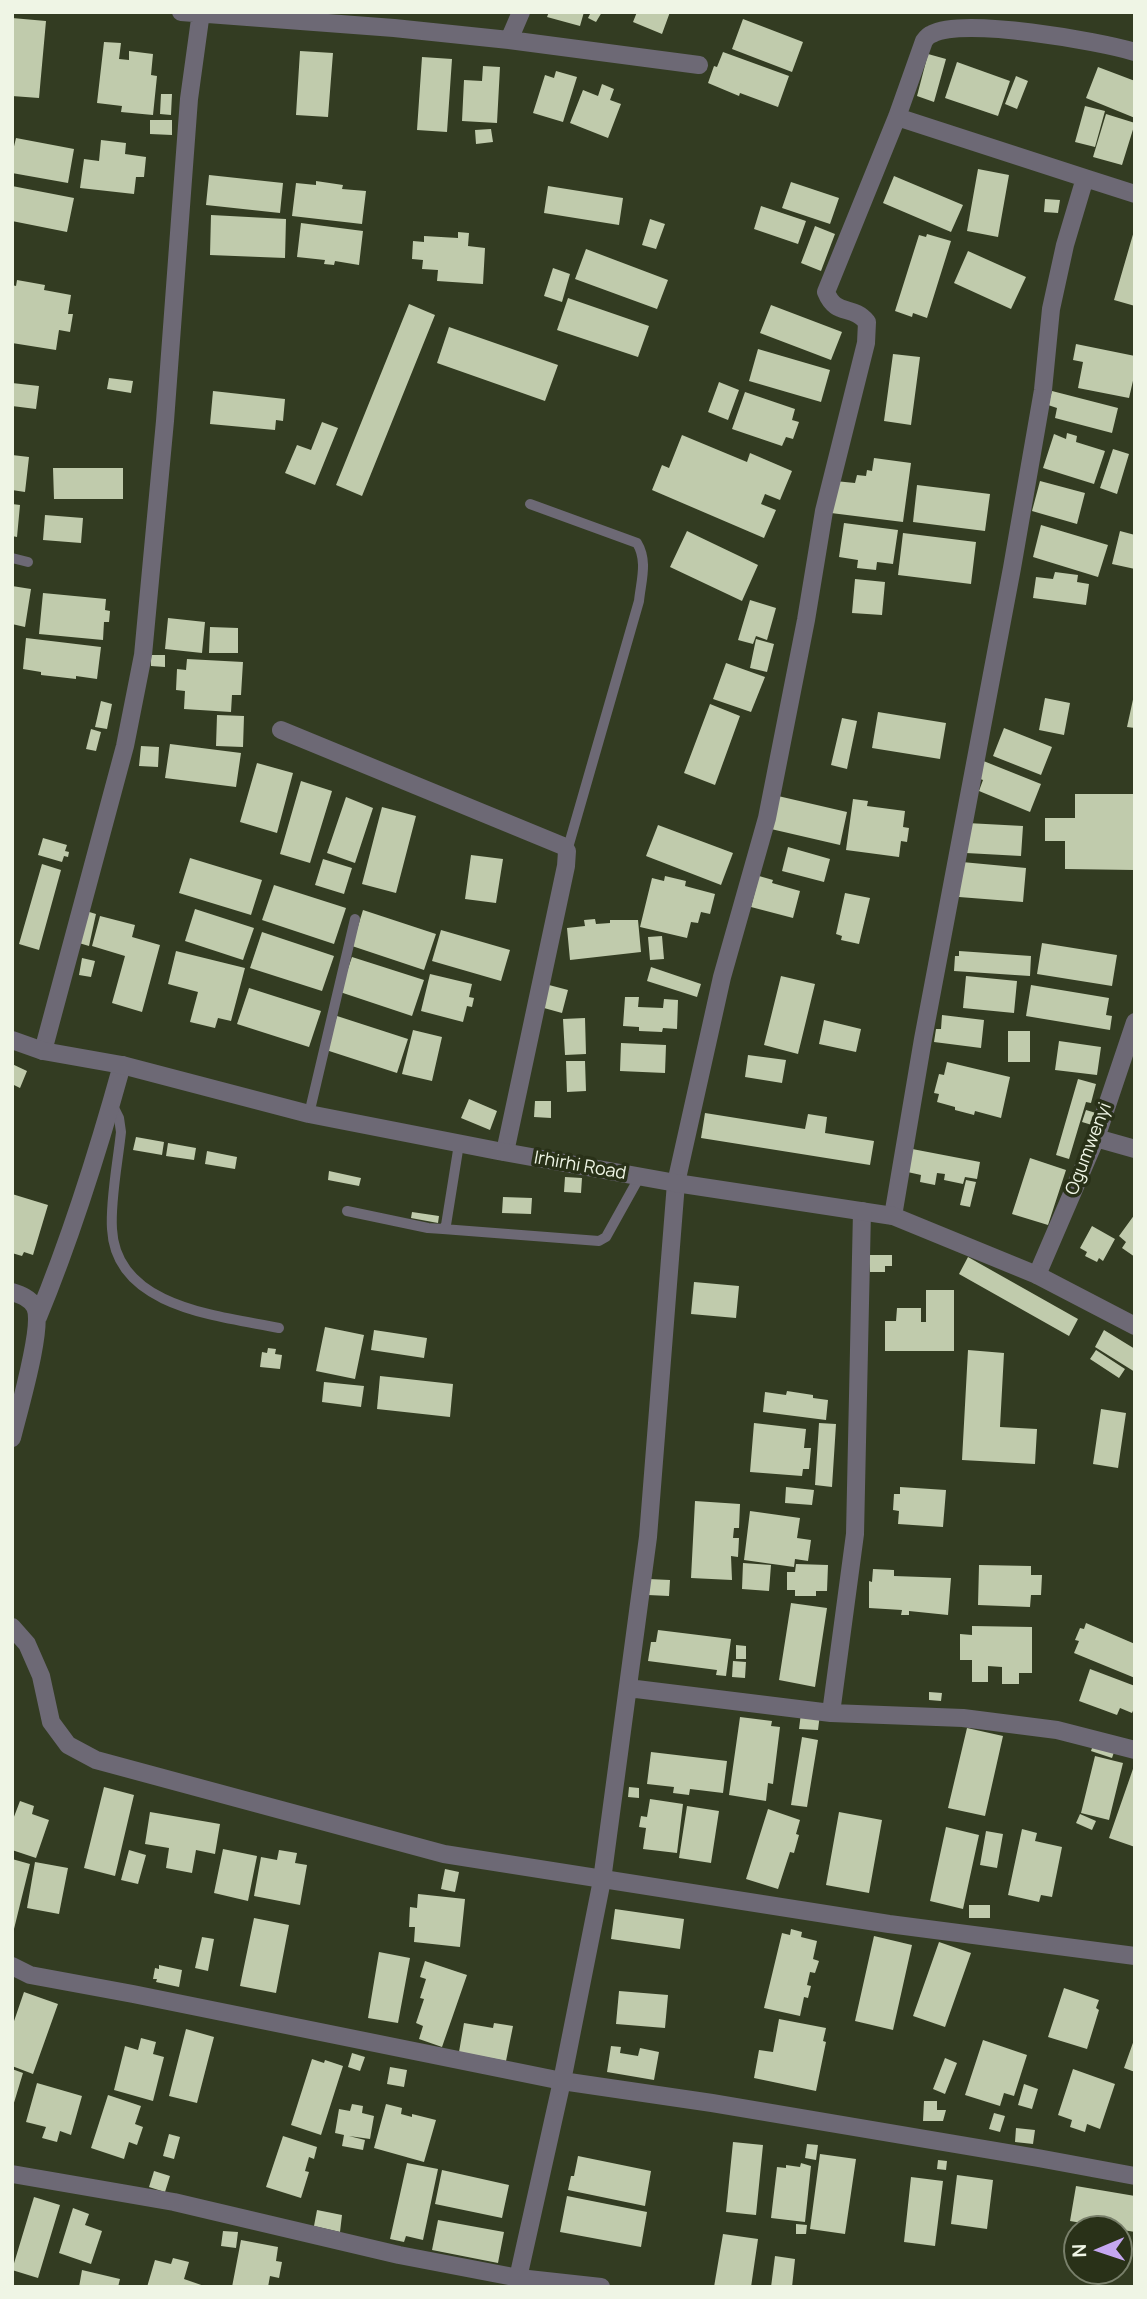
<!DOCTYPE html>
<html>
<head>
<meta charset="utf-8">
<style>
  body { margin:0 }
  #map { position:relative; width:1147px; height:2299px; overflow:hidden; background:#333c22; font-family:Manrope,sans-serif }
  canvas { display:block }
  .frame { position:absolute; inset:0; border:14px solid #eff5e5; pointer-events:none }
  .north { position:absolute; left:1063px; top:2215px; width:70px; height:70px; box-sizing:border-box; background:#293118; border:2px solid #787f6a; border-radius:50%; rotate:268deg; font-size:19px; font-weight:700; line-height:28px; text-align:center; color:#eff5e5 }
  .north::after { content:''; display:block; margin:auto; width:24px; height:32px; background:#c5a7f1; clip-path:polygon(50% 0,100% 100%,50% 72%,0 100%) }
</style>
</head>
<body>
<div id="map">
<canvas width="1147" height="2299"></canvas>
<div class="frame"></div>
<div class="north">N</div>
</div>
<script>
const c = document.querySelector('canvas').getContext('2d');
c.lineJoin = 'round';
function fillPath(path, color) { c.fillStyle = color; c.fill(path, 'evenodd'); }
function trace(path, color, width, dash) { c.strokeStyle = color; c.lineWidth = width; c.lineCap = dash ? 'butt' : 'round'; c.setLineDash(dash || []); c.stroke(path); }
function write(font, color, halo, rows, align = 'center') {
  c.font = font + ' Manrope,sans-serif'; c.lineWidth = 7; c.setLineDash([]); c.textBaseline = 'middle'; c.strokeStyle = halo; c.fillStyle = color; for (const [text, x, y, turn = 0] of rows) {
    c.save(); c.translate(x, y); c.rotate((+turn || 0) * Math.PI / 180); c.textAlign = isNaN(turn) ? turn : align; if (halo) c.strokeText(text, 0, 0); c.fillText(text, 0, 0); c.restore();
  }
}
const building = new Path2D(`
  M549,12H584L580,26L547,17Z
  M591,12H602L596,22L588,18Z
  M637,12H670L662,34L633,22Z
  M12,18L46,21L39,98L12,96Z
  M743,19L803,42L792,72L732,49Z
  M104,42L121,43L119,59L129,60V51L153,54L151,75L157,76L153,115L121,112L122,106L97,103Z
  M300,51L333,53L328,117L296,115Z
  M723,52L789,76L778,107L740,93L739,96L708,83L714,66L717,67Z
  M928,54L946,59L934,102L917,96Z
  M422,57L452,59L447,132L417,130Z
  M957,62L1010,81L998,116L945,98Z
  M483,66L500,67L497,123L462,121L464,80L482,81Z
  M1098,67L1135,81V118L1086,98Z
  M556,71L577,77L563,122L533,113L545,75L554,78Z
  M1016,76L1028,81L1017,109L1005,104Z
  M602,84L614,89L610,100L621,104L608,138L570,123L583,90L598,96Z
  M161,94H172L171,115L160,114Z
  M1085,106L1105,111L1095,147L1075,142Z
  M1106,114L1135,123L1122,165L1093,157Z
  M150,120H172V135L150,134Z
  M491,129L493,142L476,144L475,130Z
  M16,138L74,149L68,183L12,173V155Z
  M101,140L126,143L125,154L146,157L144,177H136L134,194L80,188L84,159L99,161Z
  M978,169L1009,175L998,237L967,231Z
  M209,175L283,183L280,213L206,205Z
  M894,176L963,205L951,232L883,203Z
  M316,181L343,185L342,189L366,191L362,224L292,216L296,183L316,185Z
  M791,182L839,198L830,224L782,208Z
  M12,186L74,198L67,232L12,221Z
  M548,186L623,198L619,225L544,213Z
  M1045,199L1060,200L1058,213L1044,212Z
  M761,206L806,221L798,244L754,229Z
  M211,215L286,219L285,258L210,255Z
  M650,219L665,224L656,249L642,245Z
  M301,223L363,231L359,265L335,261L334,265L324,264L325,260L297,257Z
  M815,226L835,234L821,271L801,263Z
  M1134,231H1135V306L1114,300Z
  M458,232L469,233L468,246L485,248L483,284L437,281L438,270L422,269L423,260L412,259L413,241L424,242V236L458,238Z
  M927,234L951,241L927,318L913,313L912,317L895,311L919,235L926,237Z
  M586,249L668,280L657,309L575,279Z
  M968,251L1026,277L1011,309L954,283Z
  M553,268L570,274L562,302L544,296Z
  M17,280L45,285L44,290L71,295L68,314H73L70,332L59,330L56,350L12,343V285L16,286Z
  M568,298L649,326L638,357L557,330Z
  M409,304L435,315L362,496L336,485Z
  M771,305L842,332L831,360L760,333Z
  M449,327L558,365L545,401L437,363Z
  M1076,344L1135,356V372L1129,398L1078,388L1083,362L1073,360Z
  M758,349L830,370L821,402L749,381Z
  M893,354L920,357L911,425L884,421Z
  M109,378L133,381L131,393L107,389Z
  M719,382L739,390L728,420L708,412Z
  M12,383L39,386L36,409L12,406Z
  M213,391L285,399L283,421L276,420L275,430L210,424Z
  M1052,391L1118,408L1112,433L1055,418L1057,408L1048,405Z
  M745,392L795,409L792,420L799,422L793,439L786,437L782,446L732,429Z
  M322,422L338,428L315,485L285,473L297,445L311,450Z
  M1067,433L1077,436L1076,442L1105,451L1094,484L1043,468L1054,434L1066,439Z
  M682,435L747,462L750,453L792,471L780,500L765,494L761,504L776,510L764,538L652,490L662,465L669,468Z
  M1113,449L1129,454L1117,494L1100,488Z
  M12,455L29,457L25,492L12,490Z
  M874,458L911,463L903,522L831,513L835,481L855,483L857,475L866,476L867,470L872,471Z
  M53,468H123V499H54Z
  M1040,481L1085,493L1077,524L1032,511Z
  M917,485L990,494L985,531L913,522Z
  M12,504L20,505L17,537L12,536Z
  M45,515L83,518L81,543L43,540Z
  M844,523L898,530L893,564L877,562L876,570L857,568L858,560L839,557Z
  M1041,525L1108,545L1098,577L1033,557Z
  M687,531L758,565L742,601L670,567Z
  M1120,531L1135,535V569L1112,564Z
  M903,533L976,542L971,584L898,575Z
  M1055,572L1078,575L1077,582L1089,584L1086,605L1033,598L1036,577L1053,579Z
  M855,579L885,582L882,615L852,613Z
  M12,586L31,589L25,627L12,624Z
  M43,593L106,599L105,610L110,611L109,622H104L103,640L39,634Z
  M750,600L776,608L767,640L756,636L753,644L738,640Z
  M168,618L205,622L202,653L165,649Z
  M210,627L238,628V653H209Z
  M26,638L101,647L97,679L76,676V679L41,675V672L23,669Z
  M756,639L774,644L767,672L750,668Z
  M151,655H165V667L151,666Z
  M187,659L243,662L241,695H232L231,712L184,709L185,691L176,690L177,669L186,670Z
  M726,663L765,677L751,712L713,699Z
  M1134,695H1135V728L1127,727Z
  M1045,698L1070,703L1064,735L1039,730Z
  M101,701L112,704L107,729L95,727Z
  M710,704L740,716L715,785L684,773Z
  M878,712L946,723L940,759L872,748Z
  M217,715L244,716L243,747L216,746Z
  M842,718L857,721L847,769L831,765Z
  M1004,728L1052,747L1041,775L993,756Z
  M91,729L101,732L96,751L86,749Z
  M170,744L241,753L236,787L165,778Z
  M141,746L159,747L158,767L139,766Z
  M981,760L1041,784L1030,812L979,791L983,780L975,777Z
  M257,763L293,773L277,833L240,822Z
  M301,781L332,791L310,863L280,854Z
  M1075,794H1135V870L1065,869V841H1045V818H1075Z
  M778,796L847,812L840,845L771,829Z
  M346,797L373,808L355,863L327,853Z
  M853,799L868,801L867,806L905,811L903,827L909,828L907,842L901,841L899,857L846,850Z
  M382,807L416,816L396,893L362,884Z
  M967,823L1023,826L1021,856L966,853Z
  M658,825L733,853L721,885L646,856Z
  M43,838L67,845L65,851L69,852L68,857L64,856L62,862L38,855Z
  M788,847L830,859L824,882L782,871Z
  M471,855L503,859L496,903L465,899Z
  M190,858L262,880L251,915L179,893Z
  M323,859L352,868L344,894L315,885Z
  M962,862L1026,868L1023,902L959,897Z
  M42,864L61,870L39,950L19,944Z
  M665,876L686,881L685,886L715,894L710,914L701,912L698,923L691,922L687,938L640,927L652,878L664,881Z
  M759,876L773,880L772,883L800,891L793,918L751,907Z
  M274,885L346,908L334,944L262,920Z
  M845,893L870,898L859,944L841,940L842,936L836,934Z
  M195,909L254,928L243,960L185,941Z
  M363,910L436,934L424,970L352,946Z
  M86,911L96,914L89,946L79,943Z
  M100,916L135,925L132,937L160,945L142,1012L112,1003L125,956L92,946Z
  M595,919L596,924L610,923V920H638L641,952L570,960L567,928L585,926L584,920Z
  M441,930L510,950L501,981L432,961Z
  M262,932L334,956L322,991L250,968Z
  M662,936L664,959L650,960L648,937Z
  M1042,943L1117,955L1112,986L1037,974Z
  M176,951L245,968L231,1021L218,1018L215,1028L190,1022L198,992L168,984Z
  M959,951L1031,956L1030,976L954,971L955,956H959Z
  M352,957L424,980L412,1016L340,992Z
  M82,958L95,961L91,977L79,975Z
  M651,967L701,984L697,997L647,981Z
  M430,974L472,984L469,997L474,998L472,1007L467,1006L463,1022L421,1011Z
  M781,976L815,984L798,1054L764,1045Z
  M966,976L1017,981L1014,1013L963,1008Z
  M549,985L568,990L562,1013L544,1008Z
  M1031,985L1109,998L1106,1015L1112,1016L1110,1030L1026,1016Z
  M249,988L321,1011L309,1047L237,1024Z
  M625,997H639L638,1007L663,1008L664,999L678,1000L677,1029L663,1028L662,1032L639,1031V1027L623,1026Z
  M942,1015L984,1020L981,1048L934,1042L936,1029H941Z
  M337,1016L408,1039L397,1073L326,1050Z
  M585,1018L586,1054L565,1055L563,1019Z
  M824,1020L861,1029L856,1052L819,1044Z
  M413,1030L442,1037L432,1081L402,1074Z
  M1008,1031H1030V1062H1008Z
  M1059,1041L1101,1047L1097,1075L1055,1070Z
  M621,1043L666,1045L665,1073L620,1071Z
  M748,1055L786,1060L782,1083L745,1077Z
  M566,1061H585L586,1091L567,1092Z
  M947,1062L1010,1077L1001,1118L975,1111L974,1115L955,1110V1107L937,1102L939,1094L934,1093L939,1074L944,1075Z
  M12,1064L27,1071L20,1088L12,1084Z
  M1078,1079L1096,1084L1091,1103L1086,1102L1069,1159L1056,1155Z
  M469,1099L497,1111L490,1130L461,1118Z
  M535,1101H551V1118L534,1117Z
  M1086,1110L1096,1113L1092,1125L1082,1122Z
  M705,1113L805,1129L808,1114L827,1117L825,1133L874,1141L870,1165L701,1138Z
  M136,1137L164,1142L162,1155L133,1150Z
  M168,1143L196,1148L194,1160L166,1156Z
  M907,1148L980,1162L977,1179L965,1177L963,1184L944,1180L945,1174L937,1173L935,1185L920,1182L921,1175L903,1171Z
  M207,1151L237,1157L235,1169L205,1164Z
  M1030,1158L1066,1170L1048,1225L1012,1214Z
  M329,1171L361,1178L359,1186L328,1180Z
  M565,1177L582,1178L581,1193L564,1192Z
  M966,1180L976,1182L970,1207L960,1205Z
  M12,1194L48,1205L33,1255L24,1252L22,1256L12,1253Z
  M503,1197L532,1198L531,1214L502,1213Z
  M412,1212L439,1216L438,1223L411,1218Z
  M1135,1214V1257L1122,1248L1126,1242L1119,1236Z
  M1092,1226L1115,1239L1103,1261L1099,1258L1097,1262L1085,1256L1087,1252L1080,1248Z
  M869,1255H892V1266H885V1272H870Z
  M968,1257L1078,1319L1069,1336L959,1274Z
  M694,1282L739,1286L736,1318L691,1314Z
  M926,1290H954V1351H885V1321H896L897,1308H921V1322H926Z
  M325,1327L364,1335L355,1379L316,1371Z
  M374,1330L427,1338L424,1358L371,1350Z
  M1104,1330L1135,1349V1372L1095,1347Z
  M268,1348L276,1349L275,1354L282,1355L280,1369L260,1367L262,1352L267,1353Z
  M968,1350L1004,1353L1000,1427L1037,1429L1035,1464L962,1460Z
  M1096,1350L1125,1369L1119,1378L1090,1359Z
  M380,1376L453,1384L450,1417L377,1409Z
  M324,1382L364,1386L361,1407L322,1402Z
  M787,1391L813,1395V1398L828,1400L826,1420L763,1412L765,1392L786,1395Z
  M1101,1409L1126,1413L1118,1468L1093,1464Z
  M754,1423L806,1429L804,1448H811L809,1469H803L802,1476L750,1472Z
  M819,1423L836,1424L832,1487L815,1485Z
  M786,1487L814,1490L812,1505L785,1503Z
  M900,1487L946,1490L943,1527L898,1524L899,1511L893,1510L894,1494H900Z
  M695,1501L740,1504L739,1528H734L733,1538H739L738,1557L731,1556L732,1580L691,1578Z
  M750,1511L800,1518L797,1538L811,1540L808,1561L795,1559L794,1567L744,1560Z
  M743,1563L771,1565L769,1591L742,1589Z
  M796,1564L828,1565L827,1591H816V1596H795V1590H787V1572H795Z
  M979,1565L1031,1566V1575H1042L1041,1595H1031L1030,1607L978,1605Z
  M873,1569L894,1570V1576L951,1578L948,1615L909,1611V1615H901L902,1610L869,1608V1581L872,1582Z
  M648,1579L670,1580L669,1596L648,1595Z
  M791,1603L827,1608L815,1687L779,1680Z
  M1086,1623L1135,1644V1678L1074,1653L1079,1641L1075,1640L1080,1628L1084,1629Z
  M972,1626L1032,1627V1673H1019V1684H1002V1667L988,1666V1682H972V1660H960V1634L972,1635Z
  M658,1630L731,1639L726,1676L716,1675L717,1670L648,1661L651,1642H656Z
  M736,1645L746,1646V1659H736Z
  M733,1661L746,1662L745,1678L732,1677Z
  M1090,1669L1135,1686V1706L1132,1713L1120,1708L1117,1715L1079,1701Z
  M929,1692L942,1693L941,1701L929,1700Z
  M801,1713L820,1714L818,1730L799,1729Z
  M740,1717L772,1721L771,1726L780,1727L773,1784L768,1783L766,1801L729,1795Z
  M967,1728L1003,1736L985,1816L948,1808Z
  M802,1737L818,1740L807,1807L791,1805Z
  M1094,1742L1115,1749L1112,1758L1091,1751Z
  M651,1752L727,1761L723,1793L690,1789L689,1795L673,1793L674,1787L647,1784Z
  M1095,1756L1123,1763L1109,1820L1081,1813Z
  M1134,1766H1135V1847L1109,1838Z
  M104,1787L134,1795L115,1876L84,1868Z
  M629,1787L639,1788V1798L628,1797Z
  M650,1799L683,1804L677,1853L643,1849L646,1828L639,1827L641,1816L647,1817Z
  M20,1801L34,1806L32,1814L49,1820L36,1858L12,1850V1822Z
  M687,1806L719,1811L711,1863L679,1858Z
  M768,1809L800,1820L796,1834L799,1835L794,1853L790,1852L778,1889L746,1879Z
  M150,1812L220,1824L215,1854L196,1850L192,1873L166,1868L169,1848L145,1844Z
  M839,1812L882,1820L869,1893L826,1885Z
  M1080,1814L1096,1821L1092,1830L1076,1823Z
  M946,1827L979,1835L963,1909L930,1901Z
  M1022,1829L1037,1833L1035,1841L1062,1847L1052,1897L1041,1895L1039,1902L1008,1895Z
  M986,1831L1003,1834L997,1868L980,1865Z
  M223,1849L257,1856L248,1901L214,1893Z
  M129,1850L146,1855L138,1884L121,1880Z
  M279,1850L297,1853L295,1863L307,1865L300,1905L254,1896L261,1857L277,1860Z
  M12,1859L30,1864L13,1933H12Z
  M35,1862L68,1868L59,1914L27,1908Z
  M445,1869L459,1872L455,1892L441,1889Z
  M418,1894L465,1899L460,1947L414,1942L415,1927H409L410,1907L417,1908Z
  M969,1905H990V1918H969Z
  M615,1909L684,1919L680,1949L611,1939Z
  M254,1918L289,1925L276,1993L240,1986Z
  M791,1929L802,1932L801,1937L817,1941L813,1959L819,1961L815,1973L810,1972L807,1985L811,1986L808,1998L804,1997L800,2016L764,2008L782,1933L790,1935Z
  M874,1936L912,1945L893,2030L855,2021Z
  M202,1937L214,1939L208,1971L195,1968Z
  M939,1942L971,1953L945,2027L913,2016Z
  M379,1952L410,1958L398,2023L368,2018Z
  M425,1961L467,1975L442,2047L419,2039L423,2026L416,2023L424,1999L420,1998L426,1979L420,1977Z
  M159,1965L182,1970L179,1987L156,1982L157,1979H153L155,1968L159,1969Z
  M1064,1988L1099,2000L1096,2008L1099,2010L1087,2049L1048,2037Z
  M619,1991L668,1995L665,2028L616,2024Z
  M24,1992L58,2004L33,2074L12,2066V2027Z
  M779,2019L826,2028L823,2041L826,2042L816,2091L754,2078L759,2050L773,2052Z
  M464,2023L493,2028L494,2023L513,2026L506,2061L459,2052Z
  M186,2029L214,2037L197,2103L169,2096Z
  M141,2038L156,2042L153,2054L164,2057L153,2101L114,2090L125,2046L138,2050Z
  M983,2040L1027,2055L1014,2096L1004,2093L1000,2106L965,2095Z
  M1134,2040H1135V2072L1124,2068Z
  M611,2046L621,2047L620,2053L638,2056L640,2048L659,2052L654,2080L607,2072Z
  M352,2053L365,2057L360,2071L348,2067Z
  M945,2058L957,2063L945,2094L933,2089Z
  M312,2059L324,2063L325,2060L343,2066L321,2135L291,2125Z
  M390,2067L407,2070L404,2087L387,2084Z
  M12,2069L23,2073L13,2106H12Z
  M1073,2069L1115,2084L1100,2129L1087,2124L1085,2132L1070,2127L1072,2120L1058,2115Z
  M37,2083L82,2096L71,2135L60,2131L57,2142L42,2138L46,2127L26,2122Z
  M1024,2084L1038,2089L1032,2109L1018,2105Z
  M108,2095L141,2106L135,2124L143,2127L137,2145L129,2142L124,2159L91,2148Z
  M924,2101H937V2110H946L943,2121H923Z
  M352,2104L363,2106L362,2113L374,2116L370,2139L349,2136L365,2140L363,2150L342,2146L344,2135L335,2133L339,2109L350,2111Z
  M386,2104L402,2108L401,2114L412,2117V2114L436,2120L424,2162L374,2148Z
  M994,2113L1005,2116L1000,2132L989,2129Z
  M1016,2128L1035,2130L1033,2144L1015,2142Z
  M169,2134L180,2137L174,2159L163,2156Z
  M283,2136L317,2147L314,2159L309,2157L305,2171L309,2172L301,2198L266,2187Z
  M733,2142L763,2145L756,2215L726,2212Z
  M807,2144L818,2145L816,2160L805,2158Z
  M820,2154L856,2159L845,2234L810,2229Z
  M578,2156L651,2171L645,2206L568,2190L571,2176H574Z
  M938,2160L947,2161L946,2170L937,2169Z
  M407,2163L438,2169L423,2240L406,2236L404,2242L390,2239Z
  M801,2163L811,2166L805,2222L771,2218L777,2167L786,2168V2165L800,2167Z
  M442,2170L509,2185L502,2218L435,2204Z
  M154,2171L170,2176L165,2192L149,2187Z
  M957,2175L993,2180L987,2229L951,2224Z
  M911,2177L943,2181L935,2246L904,2242Z
  M1076,2186L1135,2196V2232L1070,2221Z
  M567,2196L647,2212L641,2247L560,2232Z
  M34,2197L60,2205L38,2278L12,2270Z
  M73,2208L89,2214L85,2225L102,2231L91,2264L59,2253Z
  M317,2210L342,2215L340,2232L314,2226Z
  M438,2220L504,2232L498,2263L432,2250Z
  M796,2224L807,2225L806,2234H796Z
  M223,2231L238,2232L236,2248L221,2246Z
  M723,2234L758,2239L751,2287H714Z
  M241,2240L278,2247L276,2261L282,2262L279,2278L270,2276L268,2287H232Z
  M775,2256L795,2259L792,2287H771Z
  M173,2258L189,2262L184,2279L207,2287H147L155,2260L171,2264Z
  M82,2270L120,2279L118,2287H79Z`);
const service = new Path2D(`
  M530,504L637,543C648,561 641,581 639,601L567,851
  M12,558L28,562
  M112,1104L119,1118L121,1132C118,1161 110,1201 112,1229C116,1308 220,1316 279,1328
  M309,1114L355,919
  M347,1211L428,1228L443,1229L446,1225L459,1144
  M443,1229L599,1241L606,1237L640,1176`);
const minor = new Path2D(`
  M181,12L394,28L509,40L699,65
  M509,40L521,12
  M897,117L1085,178
  M281,730L563,846L567,851L566,866L505,1152
  M43,1051L125,746L143,655L165,421L189,99L201,12
  M1096,1138L1135,1149
  M893,1216L923,1039L1012,568L1043,390L1051,309L1065,245L1085,178L1135,194
  M1037,1275L1096,1138L1135,1022
  M12,1292C21,1295 30,1298 35,1307C44,1326 18,1413 12,1438
  M38,1317C71,1237 99,1148 122,1065
  M12,1627L27,1644L41,1676L51,1722L68,1745L96,1760L444,1854L889,1924L1135,1956
  M628,1688L831,1713L963,1718L1057,1730L1135,1750
  M831,1713L855,1534L862,1211
  M12,1966L30,1975L133,1994L562,2081L712,2103L1038,2158L1135,2176
  M12,2174L174,2202L399,2255L519,2278L601,2287
  M516,2287L562,2081L602,1880L648,1537L676,1183L722,977L767,818L806,620L824,511L866,343L867,322C852,304 836,317 826,292L897,117L924,41C926,38 929,35 932,34C963,17 1098,41 1135,52`);
const tertiary = new Path2D(`
  M12,1040L43,1051L122,1065L309,1114L498,1151L676,1183L893,1216L1037,1275L1135,1326`);
const streetNames = [
  ["Ogumwenyi",1089,1149,-69],
  ["Irhirhi Road",580,1166,10]
];
fillPath(building, '#c0cbac');
trace(service, '#6d6975', 10);
trace(minor, '#6d6975', 18);
trace(tertiary, '#6d6975', 18);
write('18px', '#eff5e5', '#293118', streetNames);
</script>
</body>
</html>
